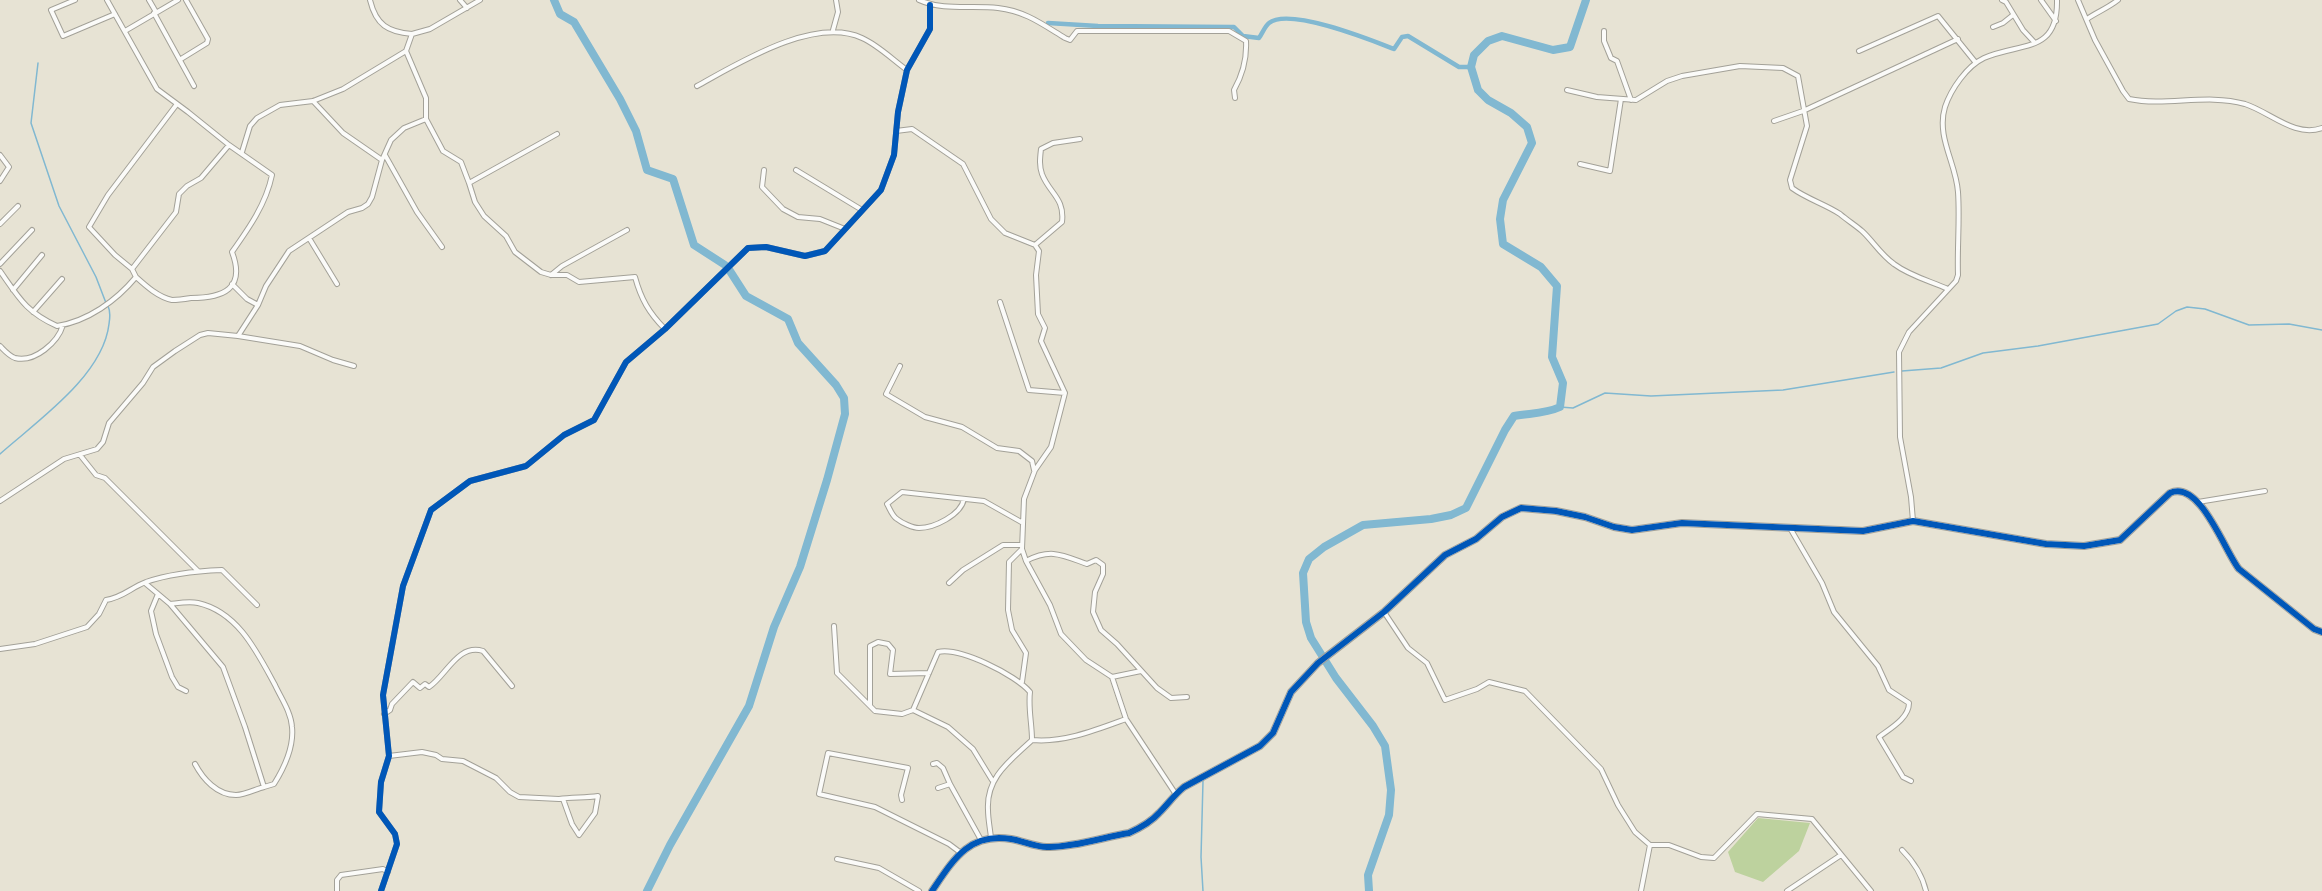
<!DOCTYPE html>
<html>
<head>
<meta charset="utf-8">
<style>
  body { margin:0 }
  canvas { display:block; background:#e7e3d4 }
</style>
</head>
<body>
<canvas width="2322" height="891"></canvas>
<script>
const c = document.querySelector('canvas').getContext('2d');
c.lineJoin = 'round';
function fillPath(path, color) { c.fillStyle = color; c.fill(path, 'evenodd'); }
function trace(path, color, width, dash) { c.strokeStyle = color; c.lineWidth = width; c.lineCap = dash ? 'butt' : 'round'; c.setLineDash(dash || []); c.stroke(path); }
const green = new Path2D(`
  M1758,818L1810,823L1799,851L1763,882L1735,872L1728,852Z`);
const stream = new Path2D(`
  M38,63L31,123L59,206L96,277L106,303
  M1902,371L1941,368L1983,353L2038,346L2158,324L2176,311L2187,307L2205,309L2249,325L2289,324L2322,330
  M1560,407L1573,408L1605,393L1651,396L1783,390L1894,372
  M0,454C37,421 103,376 109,324C110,318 111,312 108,306
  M1203,781L1201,857L1203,891`);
const canal = new Path2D(`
  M1048,23L1098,26L1234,27L1243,36L1259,38C1262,34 1265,26 1269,23C1289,7 1371,40 1394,49L1402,37L1408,36L1459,67H1471`);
const river = new Path2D(`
  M554,0L560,14L574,22L620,99L636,131L647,170L673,179L694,245L725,265
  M647,891L670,845L749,706L774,627L800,567L827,480L845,414L844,398L836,385L798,343L788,319L746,296L728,268
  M1369,891L1368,875L1389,815L1391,790L1385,746L1373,726L1336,678L1311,638L1306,622L1303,573L1309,559L1324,547L1363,525L1431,519L1451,515L1466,508L1505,430L1514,416C1530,413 1545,414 1560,407L1563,383L1552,357L1557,286L1541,267L1503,244L1500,219L1503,200L1532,143L1527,127L1511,113L1488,100L1478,90L1471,67L1474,55L1488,41L1502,36L1553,50L1570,47L1586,0`);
const street = new Path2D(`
  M75,0L51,10L63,36L115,14
  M107,0L157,89L188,112L229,145L272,175C266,204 249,228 232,252C246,289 223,298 191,298C185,299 178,300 172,300C158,297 146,286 136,277
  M149,0L156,12
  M370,0C376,25 388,32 412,34
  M460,0L467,8
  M919,0C943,11 972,5 998,8C1025,11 1042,24 1065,38L1070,40L1077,31H1229L1246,41C1247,59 1243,74 1234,90L1235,98
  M2002,0L2006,2L2023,30L2035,43
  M2041,0L2056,21
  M2078,0L2095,40L2123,91L2129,99C2167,107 2206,93 2245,104C2270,112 2295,138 2322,128
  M154,13L194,86
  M2087,19C2097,12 2108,8 2118,0
  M1993,27L2003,23L2013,15
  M833,30L838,12L836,0
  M125,31L178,0
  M1604,31V41L1611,58L1617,61L1631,100
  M406,51L426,98V119L443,151L461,162L469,183L557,134
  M1859,51L1938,16L1976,63
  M181,59L207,43L208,39L186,0
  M697,86C739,63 814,16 862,38C878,45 893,60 907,70
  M1567,90L1597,97L1636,100L1667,81L1682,76L1740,66L1783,68L1798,76L1807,126L1790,180L1792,188C1807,199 1825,204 1840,214C1847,220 1855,225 1862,231C1873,241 1880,254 1894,264C1910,276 1930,281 1948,289
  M313,101L343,133L382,160
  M1774,121L1803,111L1958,39
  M896,131L912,129L963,164L991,219L1005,233L1035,245L1039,251L1036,275L1038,314L1045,328L1041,341L1065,393L1051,447L1035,470L1024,499L1022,549L1026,561C1051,548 1062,555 1087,564L1096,560L1103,565V574L1095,592L1093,612L1101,630L1117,644L1157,688L1171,698L1187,697
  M242,152L250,126L257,118L280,105L313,101L343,89L406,51L412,34L430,29L480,0
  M0,155L9,167L0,181
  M385,155L417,212L442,247
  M1580,164L1610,171L1621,99
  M764,170L762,187L783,209L798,217L820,219L845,229
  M796,170L862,210
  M469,183L475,202L484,216L506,236L515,252L541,272L551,275H567L579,282L635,277C641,299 649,313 665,329
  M0,224L18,206
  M309,238L337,284
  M1035,245L1062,222C1065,198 1049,193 1042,174C1039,165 1040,158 1041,149L1053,143L1080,139
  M0,264L32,230
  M132,269L176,212L179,194L187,186L201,178L229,145
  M0,271C19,298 26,312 57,326C88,321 116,301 136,277L132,269L115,255L89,227L108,195L177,104
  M551,275L562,266L627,230
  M232,284L247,299L258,305
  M13,290L42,255
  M1000,302L1029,390L1065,393
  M33,312L62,279
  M238,336L300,346L333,360L354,366
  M0,346C4,350 9,356 15,358C35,363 58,342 63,325
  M900,366L886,394L925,417L962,427L997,448L1019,451L1032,461L1034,470
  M80,455L96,475L105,478L198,571
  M964,499C961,515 934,528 919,528C913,528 902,523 897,519C892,516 890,509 887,504L902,492L984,501L1023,523
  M0,501L64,459L97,449L103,442L109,423L143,383L153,367L175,351L200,335L208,333L238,336L258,305L266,286L289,251L348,212L362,208L368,204L372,197L382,160L391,140L404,128L426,119
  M2198,502L2265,491
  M1913,521L1911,497L1900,437L1899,352L1909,332L1956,281L1958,275C1957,247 1960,220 1958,192C1956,163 1936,137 1945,107C1951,89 1967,66 1984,58C2021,42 2058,54 2057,0
  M1790,528L1822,583L1834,612L1878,666L1889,690L1909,703C1909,718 1891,728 1879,737L1903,777L1911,781
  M1026,561L1050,605L1061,634L1086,660L1112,677L1141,671
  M145,583L170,604L223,667L245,727L264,787L274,784C284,768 294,746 292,727C291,712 281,698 275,685C257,652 238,612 198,603C189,601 179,603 170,604
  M949,583L963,570L1003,545H1022
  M158,594L151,611L156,634L172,677L178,687L186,691
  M1384,612L1408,648L1427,663L1445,700L1477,689L1489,682L1525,691L1601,769L1618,805L1635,832L1650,845H1669L1701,857L1714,858L1757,814L1812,819L1871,891
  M834,626L837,673L875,711L902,714L913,710
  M0,649L35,644L87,627L99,614L106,600C124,597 130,588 146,582C169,574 197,571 222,570L257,605
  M1112,677L1126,719L1175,793
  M1022,682L1026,653L1012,630L1008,610L1009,562L1022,549
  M870,705V646L878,642L888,644L893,650L890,674L929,673
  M384,714L390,710L392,704L413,682L420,688L425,684L429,687C446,676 458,643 483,651L512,686
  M1032,740C1064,743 1096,730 1126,719
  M389,756L422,752L436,755L442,759L463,761L496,778L510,792L519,797L559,799C572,797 585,798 598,796L595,813L579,835L572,824L563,799
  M195,764C203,779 217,795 236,795C245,795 256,789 264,787
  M933,764L937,763L943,768L950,784L981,840
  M938,788L950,784
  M902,800L901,795L908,768L828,753L819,794L875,807L949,844L961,853
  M991,838C990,828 988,819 988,810C986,777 1010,761 1032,740C1032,724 1028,708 1030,692C1016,675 960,647 938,652L913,710L948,727L973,749L992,780
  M1902,850C1914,862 1922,874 1926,891
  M837,859L879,868L919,891
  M337,891V880L341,875L383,869L388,872
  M381,891L397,844L395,834L379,812L381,782L389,756L383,695L403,586L431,510L470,481L526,466L564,435L594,420L626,362L665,329L748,248L766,247L805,256L825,251L881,190L894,155L898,112L907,70L930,29V5
  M1641,891L1650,845
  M1787,891L1841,855`);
const secondary = new Path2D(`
  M932,891C953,860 969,832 1011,839C1023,841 1035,847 1047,847C1070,848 1105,837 1129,833C1140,828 1151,822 1159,813C1168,804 1174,795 1184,787L1260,746L1273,733L1291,692L1318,663L1384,612L1445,555L1476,539L1502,517L1521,508L1556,511L1585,517L1614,527L1632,530L1682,523L1863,531L1913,521L2046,544L2084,546L2120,540L2170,493C2200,479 2225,552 2239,569L2314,629L2322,632`);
const cycleway = new Path2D(`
  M381,891L397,844L395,834L379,812L381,782L389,756L383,695L403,586L431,510L470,481L526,466L564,435L594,420L626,362L665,329L748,248L766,247L805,256L825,251L881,190L894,155L898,112L907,70L930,29V5
  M932,891C953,860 969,832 1011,839C1023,841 1035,847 1047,847C1070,848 1105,837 1129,833C1140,828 1151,822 1159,813C1168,804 1174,795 1184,787L1260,746L1273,733L1291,692L1318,663L1384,612L1445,555L1476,539L1502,517L1521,508L1556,511L1585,517L1614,527L1632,530L1682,523L1863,531L1913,521L2046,544L2084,546L2120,540L2170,493C2200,479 2225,552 2239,569L2314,629L2322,632`);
fillPath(green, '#bdd29e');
trace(stream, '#81b8d1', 1.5);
trace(canal, '#81b8d1', 4.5);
trace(river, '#81b8d1', 8);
trace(street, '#a3a198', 6);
trace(secondary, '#a3a198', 8);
trace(street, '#fbfbf9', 4);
trace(secondary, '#fbfbf9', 6);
trace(cycleway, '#0057b8', 6);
</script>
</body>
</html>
